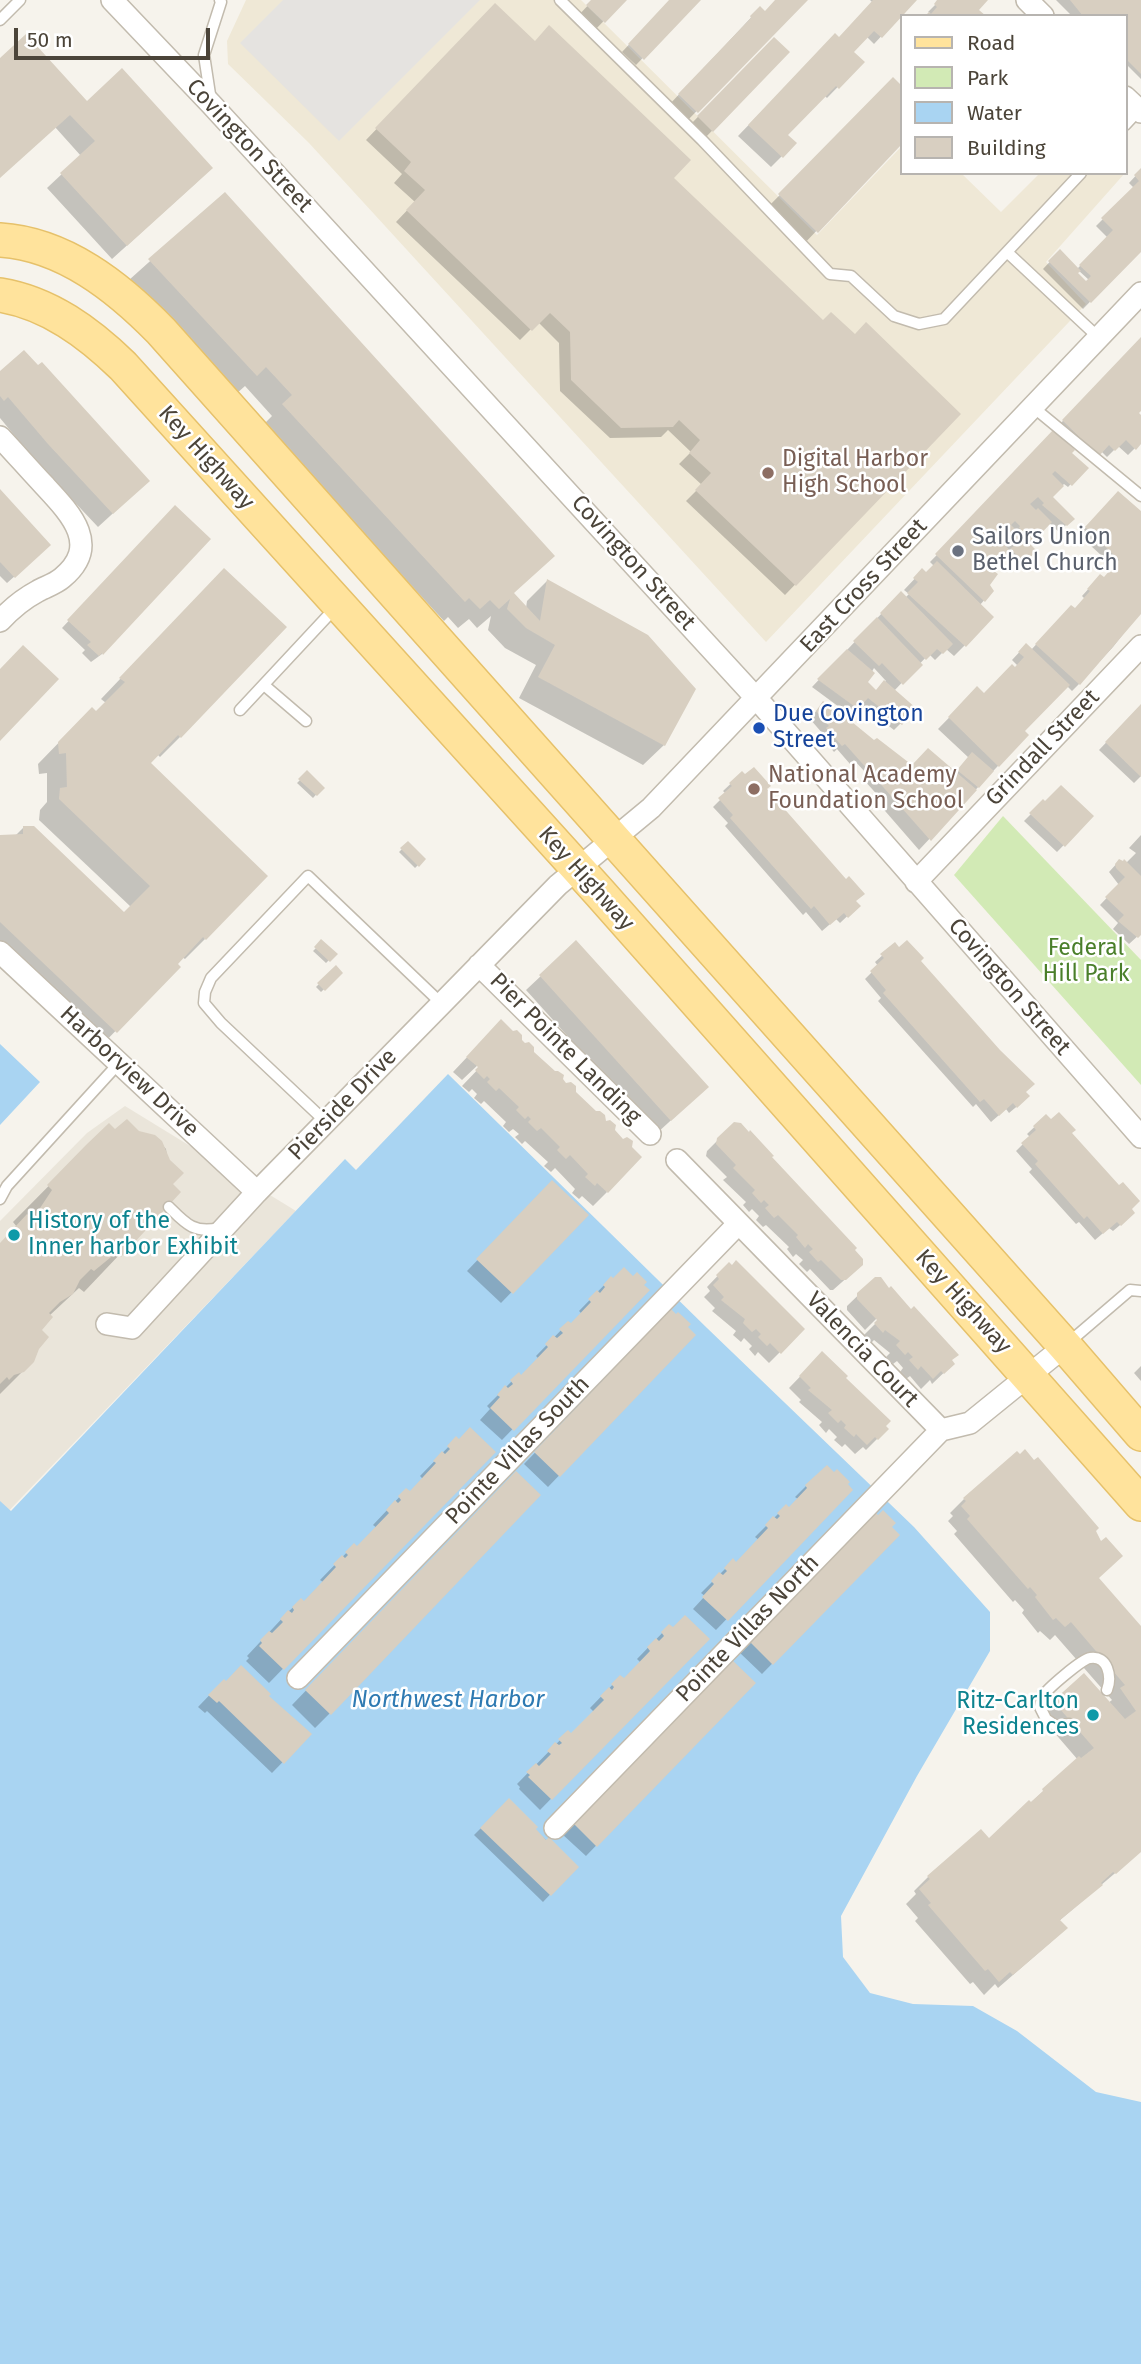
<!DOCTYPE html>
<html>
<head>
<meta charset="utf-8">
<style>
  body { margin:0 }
  #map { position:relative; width:1141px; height:2364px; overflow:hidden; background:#f6f3ec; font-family:"Fira Sans",sans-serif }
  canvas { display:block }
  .legend { position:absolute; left:900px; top:14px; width:228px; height:161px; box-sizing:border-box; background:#fff; border:2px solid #b7b4b0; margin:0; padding:9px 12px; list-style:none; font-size:21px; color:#4b4439 }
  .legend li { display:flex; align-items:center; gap:14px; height:35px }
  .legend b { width:35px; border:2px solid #b7b4b0 }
  .scale { position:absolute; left:14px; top:28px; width:196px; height:32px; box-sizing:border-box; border:4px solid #4b4439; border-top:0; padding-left:9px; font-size:21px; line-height:24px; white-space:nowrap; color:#4b4439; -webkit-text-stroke:5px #fff; paint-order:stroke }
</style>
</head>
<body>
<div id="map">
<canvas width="1141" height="2364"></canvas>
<ul class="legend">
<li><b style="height:9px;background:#ffe39c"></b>Road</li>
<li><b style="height:19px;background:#d2eab5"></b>Park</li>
<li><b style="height:19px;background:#a9d4f2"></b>Water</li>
<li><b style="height:19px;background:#d8cfc1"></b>Building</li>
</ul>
<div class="scale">50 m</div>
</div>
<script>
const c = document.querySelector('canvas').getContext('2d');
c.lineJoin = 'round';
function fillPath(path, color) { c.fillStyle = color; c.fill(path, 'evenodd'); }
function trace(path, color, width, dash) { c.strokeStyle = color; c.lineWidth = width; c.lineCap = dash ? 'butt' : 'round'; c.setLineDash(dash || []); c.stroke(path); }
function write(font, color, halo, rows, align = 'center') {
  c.font = font + ' "Fira Sans",sans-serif'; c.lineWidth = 5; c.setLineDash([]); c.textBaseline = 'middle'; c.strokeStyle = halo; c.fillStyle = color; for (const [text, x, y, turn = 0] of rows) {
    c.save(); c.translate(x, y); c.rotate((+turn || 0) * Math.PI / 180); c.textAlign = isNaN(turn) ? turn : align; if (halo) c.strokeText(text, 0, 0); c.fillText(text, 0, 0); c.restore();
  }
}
const residential = new Path2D(`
  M125,1106L296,1211L0,1520V1221L87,1133Z`);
const education = new Path2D(`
  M246,0H581L817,235L901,147V173H961L1001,212L1040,173H1125L1046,262L1086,304L766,642L309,143L228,64L227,41Z`);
const green = new Path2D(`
  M1003,816L1141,960V1085L954,875Z`);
const parking = new Path2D(`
  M283,0H480L339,141L240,43Z`);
const water = new Path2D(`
  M0,1044L40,1082L0,1125Z
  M448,1074L707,1328L914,1527L990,1612V1651L917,1776L841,1916L843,1957L870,1993L913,2004L973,2006L1017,2031L1096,2092L1141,2102V2364H0V1501L11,1511L345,1159L356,1170Z`);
const shadow = new Path2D(`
  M593,0H624L593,32L577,17Z
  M671,0H698L636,65L622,52Z
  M777,0H805L686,122L669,105L760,8L764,13Z
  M870,0H915L874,44L866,36L852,52L862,62L827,98L824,95L786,135L795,143L771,167L738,136L835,35L839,39L872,2Z
  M940,0H986L927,16L930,13L928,12Z
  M1056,0H1141V79L1125,63V16H1069L1070,14Z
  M495,5L671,178L823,322L854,336L959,414L785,595L686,501L702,485L679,464L691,452L668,430L661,437L610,438L560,391L559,343L538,322L520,340L396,222L415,202L394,183L402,174L366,140Z
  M774,39L788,52L705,138L691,124Z
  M0,60L86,103L197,182L112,259L47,188L81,156L55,127L0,177Z
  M893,80L901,88V142L802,246L765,210Z
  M1141,170V249L1083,309L1043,269L1060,251L1077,269L1108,238L1096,226L1134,188L1129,183ZM1078,270L1089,280L1086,283L1076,273Z
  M225,194L513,594L526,608L527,601L547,581L664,745L643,765L519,698L536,665L505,648L488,630L491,616L477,628L469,619L458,628L448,617L444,621L263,425L272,416L245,386L235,395L129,280Z
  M1141,339V408L1137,413L1141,417V442L1128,455L1118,446L1107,457L1101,451L1095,457L1060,424Z
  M0,374L133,495L98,527L33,458L0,418Z
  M1070,454L1086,468L1068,487L1064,484L1050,497L1072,519L1059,532L1049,523L1028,545L1034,551L1017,568L1004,557L1001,560L998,558L989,569L986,586L992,591L980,605L965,645L954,656L946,649L935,660L929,654L894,691L915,709L894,730L860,704L850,715L812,687L901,593L905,598L909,594L904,590L922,571L926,574L934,566L930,562L968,523ZM874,668L886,681L876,691L866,682Z
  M0,492L42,552L7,583L0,576Z
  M1118,493L1141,514V611L1113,647L1079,684L1072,691L1067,686L1023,731L1027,735L919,850L879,804L882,800L863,779L873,769H868L865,772L854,760L850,764L837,749L834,752L821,736L823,734L810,719L817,710L911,767L956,774L969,758L938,729L978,688L984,695L1015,669L1018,666L1012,660L1026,645L1031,650L1057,622L1074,610L1085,599L1082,596L1100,576L1104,579L1114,567L1079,535Z
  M175,507L209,539L102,654L91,662L82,653L85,650L62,628Z
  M204,591L180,737L160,757L157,754L149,763L205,939L185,959L182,957L176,964L178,967L95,1052L0,961V836H15L23,828L124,914L131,907L39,820L40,810L47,802V773L39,774L38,764L71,730L96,714L106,703L101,699Z
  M1141,706V776L1134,783L1099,750Z
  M307,773L322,788L313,798L297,783Z
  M742,773L765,789L858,906L840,923L836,919L822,931L806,912L803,915L725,826L728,823L713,807L726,794L723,791Z
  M1043,802L1092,816L1057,852L1024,821Z
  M1141,835V935L1140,934L1129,944L1113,929L1118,923L1100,905L1119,885L1109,872L1119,861L1126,863L1136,853L1129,848Z
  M408,843L424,859L415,868L399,852Z
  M322,942L335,954L326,963L313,951Z
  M576,943L692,1101L656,1134L526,990Z
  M894,945L919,961L1024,1092L1021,1103L1009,1113L1006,1109L991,1122L976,1104L973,1107L878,1001L881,998L865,979L878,966L875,962Z
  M336,967L341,973L321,992L316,987Z
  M487,1036L520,1040L532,1052L607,1192L593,1206L582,1196L579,1199L572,1193L575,1189L555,1168L551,1172L544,1166L548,1162L525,1141L522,1144L515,1137L519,1134L513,1129L509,1132L503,1126L506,1122L484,1101L481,1104L474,1098L477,1094L472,1089L469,1092L462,1086L482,1065L480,1063L462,1080L453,1072Z
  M1046,1116L1130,1209L1126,1220L1113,1231L1109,1228L1095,1240L1079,1222L1076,1224L1029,1172L1032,1169L1016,1151L1030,1137L1027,1134Z
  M109,1125L115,1132H139L154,1136L166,1149L171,1184L179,1192L84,1292L79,1288L49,1316L39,1330L37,1348L33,1361L0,1394V1244L17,1227L13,1222Z
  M718,1140L770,1157L850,1275L833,1290H830L810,1269L807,1272L799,1264L803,1260L796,1254L793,1257L787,1249L789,1247L766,1225L763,1227L756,1220L759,1216L752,1209L749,1212L743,1205L746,1202L723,1180L727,1177L706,1156L707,1151Z
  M552,1182L586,1215L501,1303L467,1271Z
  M729,1264L803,1329L769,1363L758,1352L755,1356L749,1349L752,1346L744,1338L741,1342L733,1335L736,1331L712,1311L715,1308L704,1297L710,1291L707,1287Z
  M611,1278L642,1285L647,1290L502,1440L480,1420L490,1409L487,1406L519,1374L521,1377L539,1359L536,1356L568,1323L571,1325L582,1314L579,1311Z
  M875,1279L953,1364L932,1384L930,1380L921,1389L910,1376L906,1379L900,1372L903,1368L897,1361L893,1364L886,1357L890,1353L874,1340L871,1343L864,1335L881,1318L879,1316L865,1330L847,1310V1306Z
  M671,1312L694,1335L548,1487L524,1464Z
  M822,1354L887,1429L866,1450L863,1447L855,1454L845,1444L842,1447L834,1440L837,1437L829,1429L826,1433L819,1425L822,1422L799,1402L801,1400L789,1388Z
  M1141,1366V1381L1134,1373Z
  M456,1439L493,1452L269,1683L246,1661L249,1658L247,1656L288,1612L301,1600L303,1603L323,1582L320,1580L354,1545L357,1548L377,1528L373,1525L406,1490L409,1493L423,1479L420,1476Z
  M845,1484L851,1490L716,1630L693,1609L705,1596L701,1593L733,1561L736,1564L759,1540L755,1537L786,1506L789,1509L798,1499L795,1497L806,1486Z
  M502,1487L330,1713L315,1728L292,1705Z
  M964,1499L1093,1531L1097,1578L1141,1629V1851L1059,1921L1051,1942L998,1988L995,1984L984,1995L973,1982L970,1984L915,1921L918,1918L906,1904L916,1894L914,1891L928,1877L981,1832L989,1840L1078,1760L1040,1716L1054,1702L1108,1703L1112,1700L1055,1635L1050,1640L1040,1631L1038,1633L1022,1613L1024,1610L1015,1600L1013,1602L954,1534L957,1531L948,1521L953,1516L950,1513Z
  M874,1514L898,1535L762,1674L739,1652Z
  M669,1626L707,1639L540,1810L519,1789L520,1787L517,1784L568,1732L571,1735L594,1712L590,1708L620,1677L623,1680L641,1663L637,1659Z
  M730,1660L753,1683L586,1856L562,1834Z
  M223,1681L266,1696L310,1734L272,1773L207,1711L205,1713L198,1707Z
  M509,1800L533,1829L577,1866L543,1902L474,1835Z`);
const building = new Path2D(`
  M591,0H627L605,23L586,5Z
  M669,0H701L644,60L628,44Z
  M775,0H808L698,113L678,94L751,18L750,16L760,6L765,11Z
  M873,0H917L882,38L874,31L854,52L865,62L839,89L836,86L788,135L797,143L783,158L748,125L835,33L839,37Z
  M937,0H988L979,10L986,16H925L929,12L931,14L937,7L934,4Z
  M1070,0H1141V74L1125,58V16H1083Z
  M495,3L535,41L549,25L691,160L674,178L823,320L831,312L855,334L866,322L961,414L796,586L695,490L711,473L689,453L700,440L679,420L673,427L621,428L571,380L570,332L550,313L532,331L406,210L425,190L404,171L411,162L375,128Z
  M26,34L87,101L122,68L213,168L127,246L60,173L95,141L70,115L0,178V58Z
  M774,37L790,52L713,132L697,116Z
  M893,77L901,85V145L818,233L778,194Z
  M1141,168V252L1091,303L1048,261L1060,249L1081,271L1078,273L1086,281L1091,276L1079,265L1113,230L1101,218L1139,181L1134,175Z
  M225,192L555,556L514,593L540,621L547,579L648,635L696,689L665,746L538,677L555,645L526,628L507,609L510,599L499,609L490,600L480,609L469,598L465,602L282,404L292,395L266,367L257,376L148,259Z
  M1141,337V411L1139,413L1141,415V444L1136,450L1126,440L1115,451L1109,445L1099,456L1062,420Z
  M24,350L38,365L42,362L150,481L113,514L48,444L8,397L4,401L0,396V371Z
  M1053,430L1075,450L1072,453L1089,468L1072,486L1055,471L1052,474L1064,486L1053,497L1075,519L1067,526L1042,505L1044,503L1038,497L1030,504L1036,510L1038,508L1052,522L1033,542L1019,528L1020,526L1015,521L1011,525L1037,551L1025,562L1010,549L1014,546L1002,534L999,538L1011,552L1005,559L1002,556L991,569L998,574L990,585L994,591L985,602L935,554Z
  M0,489L51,545L15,578L0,562Z
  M1118,491L1141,511V614L1080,685L1035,644L1071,605L1075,608L1090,591L1087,589L1100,574L1104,577L1119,560L1085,527Z
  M175,505L211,539L103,655L102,653L99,656L87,645L91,642L67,620Z
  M937,561L994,617L966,647L907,593L918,582L913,578L922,568L926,572Z
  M224,568L287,627L181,738L178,735L151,763L268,876L206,940L203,937L178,964L181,967L117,1033L0,922V835L23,834V826H34L124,912L150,886L59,799L60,788L67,787L66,753L59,754L58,742L92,707L96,711L125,682L119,678Z
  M901,591L953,644L943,654L937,649L926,660L880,613Z
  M877,617L923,665L903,685L882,663L879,666L853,641Z
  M1026,643L1070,685L1025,731L1029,735L999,767L948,717L977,686L984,693L1012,664L1015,667L1024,657L1018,652Z
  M23,645L59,679L0,741V669Z
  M847,649L875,673L868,682L876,690L884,680L917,709L902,725L868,698L858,709L817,679Z
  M823,701L840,715L841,713L874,740L877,738L912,765L928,748L977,790L931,841L845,744L842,746L826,728L829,726L816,711Z
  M1141,704V777L1105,742Z
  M972,752L994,771L979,788L957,770Z
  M754,767L771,786L767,789L781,805L846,879L849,876L865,894L856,901L861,906L848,918L844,913L830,925L814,906L811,909L730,818L733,815L718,798L732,786L729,783L742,771L745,774Z
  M307,770L325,788L317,796L298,779Z
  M1061,785L1094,816L1065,847L1029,813L1043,799L1045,801Z
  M408,841L426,859L419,867L400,848Z
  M1119,859L1123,861L1124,859L1141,876V935L1138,938L1118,921L1124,915L1105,897L1125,877L1116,868L1115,864Z
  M321,939L338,954L330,962L314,947Z
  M576,940L709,1087L671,1121L539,975Z
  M907,940L924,958L921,961L1000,1050L1035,1084L1026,1092L1030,1096L1017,1108L1013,1103L999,1116L984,1099L980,1102L883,993L886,990L870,971L884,958L880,954L895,942L899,947Z
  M336,965L343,973L325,991L317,983Z
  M501,1019L513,1031L517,1030L522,1035V1040L525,1043L529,1042L534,1047V1052L555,1071H558L564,1075L563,1079L566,1083L571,1082L576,1086V1092L596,1111H600L605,1115L606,1121L610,1120L616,1125L615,1130L623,1139L627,1137L633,1141L632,1147L642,1157L608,1193L597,1183L595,1186L585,1177L588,1174L570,1155L566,1159L557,1150L560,1147L541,1128L537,1131L528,1122L531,1119L528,1116L525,1119L516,1110L519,1107L499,1088L496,1091L487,1082L490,1079L487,1076L484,1079L475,1070L478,1067L466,1057Z
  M1059,1112L1076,1130L1072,1133L1119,1185L1123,1182L1140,1201L1132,1209L1135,1213L1121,1226L1117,1222L1103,1234L1087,1216L1084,1219L1035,1164L1038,1161L1021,1143L1036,1130L1033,1126L1046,1114L1051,1119Z
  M127,1119L139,1131L155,1135L162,1141L170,1160L184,1173L173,1184L181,1192L121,1257L116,1253L94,1271L91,1269L80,1280L73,1294L60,1302L49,1313L53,1317L42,1330L49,1337L39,1349L34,1362L24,1372L14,1375L9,1380L7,1377L0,1384V1243L27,1214L33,1220L37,1216L36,1214L52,1190L47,1185L86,1145L109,1123L115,1129Z
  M734,1122L741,1123L749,1132L750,1130L774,1156L772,1157L857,1248L855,1250L863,1259V1265L846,1280H841L821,1260L818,1262L809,1252L813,1249L808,1244L805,1248L796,1237L798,1235L778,1215L774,1218L765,1208L769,1205L764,1200L761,1203L752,1193L755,1190L733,1168L736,1165L716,1144L717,1138Z
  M552,1180L589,1215L513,1294L476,1259Z
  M736,1260L805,1329L781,1354L770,1343L767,1346L758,1337L761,1334L756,1329L752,1332L743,1323L745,1319L721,1300L724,1297L713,1285L719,1279L716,1275L729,1262L732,1265Z
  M624,1267L633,1276L637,1272L647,1282L644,1285L650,1290L514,1431L490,1408L500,1397L497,1395L505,1385L508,1388L513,1384L510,1380L519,1372L521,1375L548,1347L545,1344L553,1335L557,1338L563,1333L559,1329L568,1321L571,1323L591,1302L588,1299L597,1290L600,1293L605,1287L603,1285L611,1276L613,1278Z
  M875,1277H881L889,1288L891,1286L911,1309L914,1306L959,1355L952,1360L955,1364L944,1374L941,1371L933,1379L921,1366L918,1370L909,1360L913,1357L908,1352L905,1355L896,1345L900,1341L885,1330L883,1333L874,1323L877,1320L857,1299V1293Z
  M671,1309L676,1314L678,1312L691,1324L688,1327L696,1335L560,1477L534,1452Z
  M822,1351L848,1376L846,1378L891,1421L886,1426L889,1429L878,1440L875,1437L867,1445L856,1434L854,1437L844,1428L846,1425L841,1420L838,1423L828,1413L832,1410L808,1390L811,1388L799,1376Z
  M470,1427L496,1452L284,1670L259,1646L262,1643L260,1640L269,1631L272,1633L283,1622L280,1619L288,1610L292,1613L294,1610L292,1607L301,1598L304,1601L336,1567L333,1564L342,1555L345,1558L348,1555L345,1552L354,1543L357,1546L389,1513L386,1510L395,1500L398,1503L401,1500L398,1496L406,1488L410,1491L436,1463L433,1461L442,1451L445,1454L450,1449L447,1446L456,1436L459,1439Z
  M1025,1449L1034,1460L1038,1457L1099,1528L1096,1531L1101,1541L1106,1537L1123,1556L1099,1578L1141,1626V1852L1116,1874L1113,1872L1101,1883L1103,1885L1060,1920L1068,1928L1013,1975L1010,1972L999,1982L988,1969L985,1971L928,1905L931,1903L919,1889L930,1879L927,1876L981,1829L989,1838L1029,1800L1031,1802L1043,1791L1042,1789L1079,1756L1081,1758L1094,1748L1053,1701L1084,1673L1125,1719L1136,1711L1120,1688L1125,1685L1071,1622L1065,1627L1056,1618L1053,1620L1035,1597L1037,1595L1030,1587L1028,1589L967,1519L970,1516L961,1506L966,1501L963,1498L1017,1451L1020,1454Z
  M827,1465L834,1472L837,1469L850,1482L848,1484L853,1490L728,1621L702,1597L714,1584L711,1581L719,1572L723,1575L727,1571L724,1568L733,1558L736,1562L768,1528L765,1525L773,1516L777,1519L780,1516L777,1513L786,1504L789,1507L807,1488L805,1485Z
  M516,1471L541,1495L331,1715L305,1690Z
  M883,1510L896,1523L892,1527L900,1535L773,1665L748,1640L874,1511L878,1515Z
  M685,1615L710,1639L552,1800L528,1777L530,1775L526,1772L536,1763L539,1766L551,1754L547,1751L555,1742L559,1745L562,1743L558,1739L568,1730L571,1733L604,1700L600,1696L609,1687L612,1690L614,1687L611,1684L620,1675L624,1678L650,1651L647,1647L656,1638L659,1641L664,1636L661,1632L669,1624L673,1627Z
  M730,1658L756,1683L597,1847L572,1822Z
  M241,1665L271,1694L269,1696L312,1734L284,1764L219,1701L217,1703L208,1695L224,1679L226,1681Z
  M509,1798L538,1827L536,1829L546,1840L549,1837L579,1867L551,1896L480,1828Z`);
const service = new Path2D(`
  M560,0L702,140L830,274L851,276L894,316L919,324L944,319L1081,173
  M0,20L20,0
  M211,101L204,55L221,2L220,0
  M1125,125L1139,110
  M1007,252L1099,338
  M1033,407L1141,496
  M264,685L306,721
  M240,710L337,606
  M326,1122L221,1023L204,1003L205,992L211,978L308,876L442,1004
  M0,1199L7,1186L119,1063
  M169,1207C185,1223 194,1234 219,1228
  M1067,1344L1130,1290L1141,1291
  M1069,1724L1056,1726L1046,1719L1040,1707C1041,1703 1041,1700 1043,1696C1047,1689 1082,1659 1090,1658C1108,1655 1112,1677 1107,1690`);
const minor = new Path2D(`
  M112,0L211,104L757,699L1141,1137
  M1027,0L1043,16
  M1125,97L1141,112
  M0,437C15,453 29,469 44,485C70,513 102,545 62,578C55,584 45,587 38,591C23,599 11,609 0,621
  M916,882L1141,646
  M0,952L257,1192
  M479,965L650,1134
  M677,1160L941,1430L970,1423L1065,1346
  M107,1324L132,1328L257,1192L558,885L651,808L1141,293
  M298,1678L738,1224
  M555,1828L941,1430`);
const primary = new Path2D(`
  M0,240C64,244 118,287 161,331L1065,1346L1141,1434
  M0,295C49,303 89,333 123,366L599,892L1141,1504`);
const markers = [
  [768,473,7,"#8d6e63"],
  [958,551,7,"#6b7280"],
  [759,728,7,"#1a4fb4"],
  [754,789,7,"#8d6e63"],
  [14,1235,7,"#0f9aa8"],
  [1093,1715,7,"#0f9aa8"]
];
const streetNames = [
  ["Covington Street",249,146,47],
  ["Key Highway",206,458,48],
  ["Covington Street",633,563,48],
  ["East Cross Street",864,586,-47],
  ["Grindall Street",1043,748,-46],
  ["Key Highway",586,879,48],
  ["Covington Street",1009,987,49],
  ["Pier Pointe Landing",565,1049,45],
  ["Harborview Drive",129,1072,43],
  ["Pierside Drive",343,1105,-46],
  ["Key Highway",963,1302,48],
  ["Valencia Court",862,1350,46],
  ["Pointe Villas South",518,1451,-46],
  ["Pointe Villas North",748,1629,-46]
];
const educationNames = [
  ["Digital Harbor",782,460],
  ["High School",782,486],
  ["National Academy",768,776],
  ["Foundation School",768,802]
];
const worshipNames = [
  ["Sailors Union",972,538],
  ["Bethel Church",972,564]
];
const transitNames = [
  ["Due Covington",773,715],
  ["Street",773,741]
];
const parkNames = [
  ["Federal",1086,949],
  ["Hill Park",1086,975]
];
const cultureNames = [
  ["History of the",28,1222],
  ["Inner harbor Exhibit",28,1248],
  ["Ritz-Carlton",1079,1702,"right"],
  ["Residences",1079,1728,"right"]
];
const waterNames = [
  ["Northwest Harbor",448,1700]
];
fillPath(residential, '#eae5da');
fillPath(education, '#efe8d6');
fillPath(green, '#d2eab5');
fillPath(parking, '#e5e3e0');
fillPath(water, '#a9d4f2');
fillPath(shadow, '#0003');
fillPath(building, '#d8cfc1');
trace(service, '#c2bbae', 13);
trace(minor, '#c2bbae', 24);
trace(primary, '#e6c16a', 36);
trace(service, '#fff', 10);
trace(minor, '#fff', 21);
trace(primary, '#ffe39c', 33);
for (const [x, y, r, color] of markers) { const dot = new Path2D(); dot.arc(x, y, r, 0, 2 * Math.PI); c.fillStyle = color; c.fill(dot); trace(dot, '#fff', 2.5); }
write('23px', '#4b4439', '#fff', streetNames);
write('23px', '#785e54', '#fff', educationNames, 'left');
write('23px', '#5b616d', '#fff', worshipNames, 'left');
write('23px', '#164399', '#fff', transitNames, 'left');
write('23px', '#4a7f2a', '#fff', parkNames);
write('23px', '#0d838f', '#fff', cultureNames, 'left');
write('italic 24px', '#2e7ab2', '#fff', waterNames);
</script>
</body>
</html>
